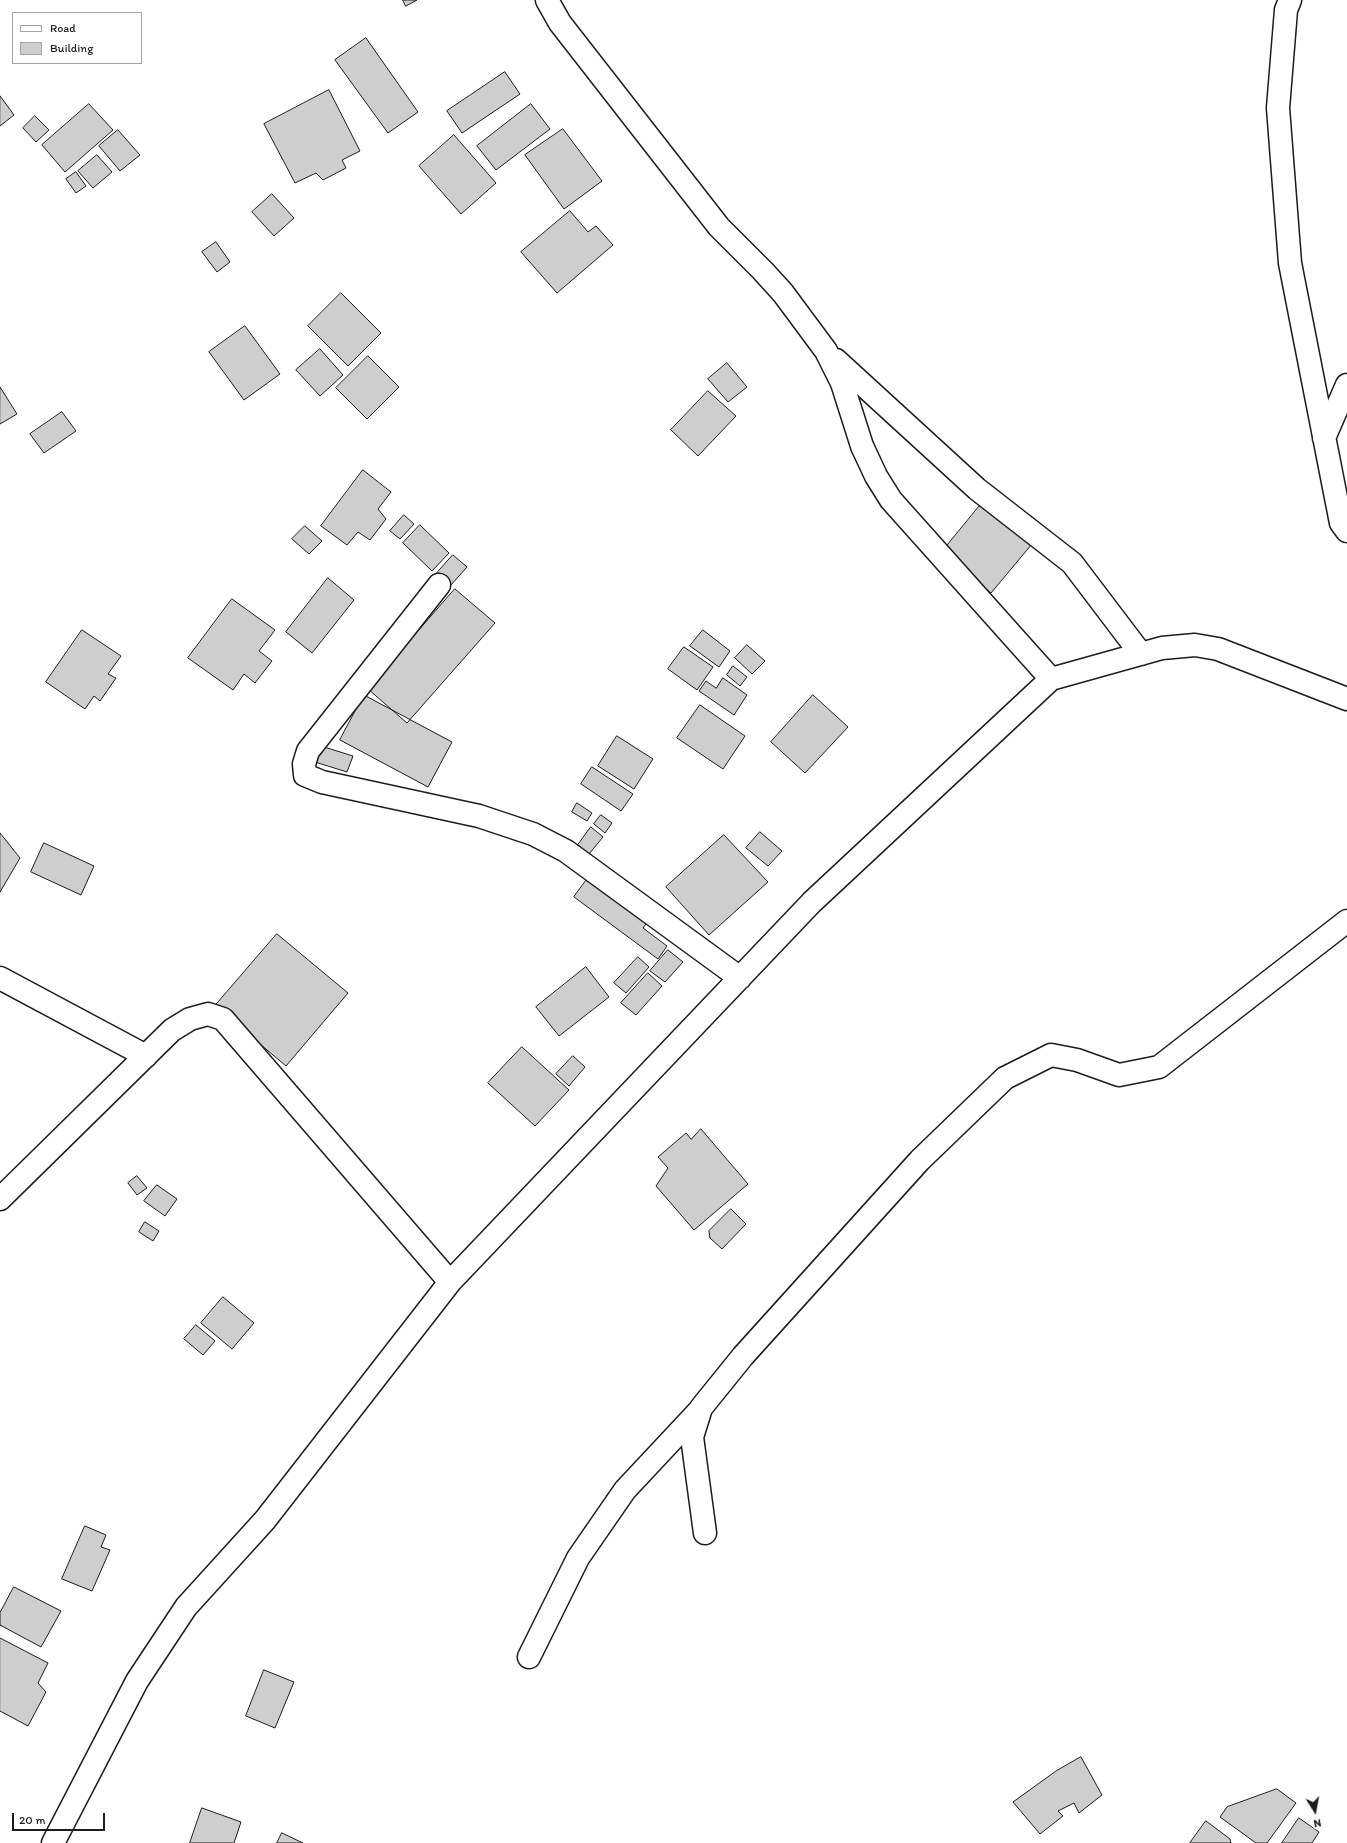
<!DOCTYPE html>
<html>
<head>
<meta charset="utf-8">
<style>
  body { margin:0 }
  #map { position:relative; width:1347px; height:1843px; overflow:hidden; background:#fff; font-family:Itim,sans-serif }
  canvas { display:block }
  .legend { position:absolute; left:12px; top:12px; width:130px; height:52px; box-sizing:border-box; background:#fff; border:1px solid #a4a4a4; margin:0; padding:5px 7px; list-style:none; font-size:12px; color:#1c1c1c }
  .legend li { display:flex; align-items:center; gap:8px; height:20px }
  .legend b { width:20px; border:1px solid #a4a4a4 }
  .north { position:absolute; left:1295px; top:1791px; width:40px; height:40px; -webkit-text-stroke:3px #fff; paint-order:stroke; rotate:169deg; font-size:11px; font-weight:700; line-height:16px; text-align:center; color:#1c1c1c }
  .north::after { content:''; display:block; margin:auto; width:14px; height:18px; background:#1c1c1c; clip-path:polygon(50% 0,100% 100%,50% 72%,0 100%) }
  .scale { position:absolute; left:12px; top:1813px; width:93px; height:18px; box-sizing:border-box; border:2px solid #1c1c1c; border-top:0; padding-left:5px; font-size:12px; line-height:14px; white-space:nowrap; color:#1c1c1c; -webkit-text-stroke:3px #fff; paint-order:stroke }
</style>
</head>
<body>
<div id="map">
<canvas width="1347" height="1843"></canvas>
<ul class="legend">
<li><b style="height:5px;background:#fff"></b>Road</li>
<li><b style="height:11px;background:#cecece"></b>Building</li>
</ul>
<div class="north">N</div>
<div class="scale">20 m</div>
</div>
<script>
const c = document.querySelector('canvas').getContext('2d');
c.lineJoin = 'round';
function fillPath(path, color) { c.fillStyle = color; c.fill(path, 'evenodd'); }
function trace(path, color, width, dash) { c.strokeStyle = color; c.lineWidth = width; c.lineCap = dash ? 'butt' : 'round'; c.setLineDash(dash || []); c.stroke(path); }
const building = new Path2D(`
  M403,0H417L406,6Z
  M366,38L418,112L388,133L335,60Z
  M505,72L520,94L462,133L447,111Z
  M329,90L360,151L342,160L346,168L323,180L316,173L295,183L264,124Z
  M0,96L14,115L0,126Z
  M89,104L113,130L65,172L42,145Z
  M531,104L550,129L496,170L477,146Z
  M35,116L49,130L36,142L23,128Z
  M563,129L602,181L564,209L525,155Z
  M118,130L140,155L120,171L99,146Z
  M454,135L496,183L461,214L419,166Z
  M97,155L112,172L93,188L78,171Z
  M76,172L86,186L76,193L66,179Z
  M272,194L294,218L274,236L252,212Z
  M570,211L588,232L596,226L613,245L557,293L521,252Z
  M216,242L230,262L217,272L202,252Z
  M341,293L381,333L348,366L308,326Z
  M245,326L280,374L244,400L209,352Z
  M320,349L343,375L320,396L296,370Z
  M368,356L399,387L367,419L336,388Z
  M727,363L747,387L728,402L708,379Z
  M0,387L17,414L0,424Z
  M708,391L736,416L698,456L671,430Z
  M62,412L76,431L44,453L30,434Z
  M363,470L391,492L378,509L386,519L370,540L358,532L347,545L321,526Z
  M982,503L1032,544L991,593L941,553Z
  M404,515L414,524L400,539L390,531Z
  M420,525L449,553L432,571L403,543Z
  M305,526L322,541L309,554L292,539Z
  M453,555L467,567L451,585L437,573Z
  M328,578L354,600L312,653L286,632Z
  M455,589L495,623L407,723L368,689Z
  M232,599L275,630L259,651L272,661L255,683L244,674L233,690L188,658Z
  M82,630L121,656L108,674L116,678L100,701L94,696L85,709L46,682Z
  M703,630L730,651L719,667L690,646Z
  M747,645L765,661L752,674L735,658Z
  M684,647L713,667L697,690L668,669Z
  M733,666L747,677L740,686L727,675Z
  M723,678L747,695L734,715L699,691L706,681L716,688Z
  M364,695L452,742L428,787L340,740Z
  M813,695L848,727L805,773L771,742Z
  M700,705L745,736L723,769L677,738Z
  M617,736L653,759L634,789L598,766Z
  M321,746L353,756L347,772L315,762Z
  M592,767L633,794L621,811L581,784Z
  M577,803L592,813L587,821L572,812Z
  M601,815L612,823L605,833L594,824Z
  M591,827L603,837L589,854L578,845Z
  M760,832L782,851L768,866L746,848Z
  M0,833L20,858L0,892Z
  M724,835L768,882L709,935L666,887Z
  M44,843L94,866L81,895L31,872Z
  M588,878L648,921L643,928L667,946L658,959L574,897Z
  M277,934L348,993L286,1066L215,1006Z
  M668,950L683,962L665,982L650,971Z
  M638,957L649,967L626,993L614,983Z
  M586,967L609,997L559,1036L536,1007Z
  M648,973L662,986L636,1015L621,1003Z
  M522,1047L569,1090L535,1126L488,1083Z
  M573,1056L585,1067L569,1086L556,1074Z
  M701,1129L748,1184L694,1230L656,1186L668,1168L658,1157L686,1133L691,1139Z
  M137,1176L147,1188L137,1195L128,1183Z
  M157,1185L177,1199L165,1216L144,1201Z
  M731,1209L746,1224L722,1249L710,1238L709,1231Z
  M145,1222L159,1231L153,1241L139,1232Z
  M223,1297L254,1323L232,1349L201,1323Z
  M196,1325L215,1341L203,1355L184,1339Z
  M85,1526L106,1535L101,1547L110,1550L92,1591L62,1579Z
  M14,1587L61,1611L41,1647L0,1625V1613Z
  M0,1638L48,1663L38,1683L46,1692L28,1726L0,1711Z
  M264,1670L294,1682L275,1728L246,1716Z
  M1081,1757L1102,1795L1079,1813L1074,1803L1058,1811L1063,1816L1040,1834L1013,1802L1056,1771Z
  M1277,1789L1296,1803L1267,1843H1256L1220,1817L1227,1807Z
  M202,1808L241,1822L234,1843H190Z
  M1299,1818L1319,1832L1312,1843H1282Z
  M1206,1821L1230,1839L1231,1843H1190Z
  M282,1833L303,1843H277Z`);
const minor = new Path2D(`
  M547,0L560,23L719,227L763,271L783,293L826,351L842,383L862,446L876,476L891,500L1051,679
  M1290,0L1286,10L1278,108L1290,263L1341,523L1347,531
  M836,360L977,489L1072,563L1141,654
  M1324,438L1347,385
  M439,585L308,751L304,764L305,775L322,782L479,816L533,834L566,851L740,978
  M0,978L146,1056
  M0,1199L172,1030L190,1019L208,1014L223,1019L450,1282
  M705,1533L692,1437L701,1408L743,1356L920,1160L1005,1078L1051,1055L1077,1060L1119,1075L1159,1067L1347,921
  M529,1657L578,1558L625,1490L698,1412
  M53,1843L137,1681L186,1607L265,1520L450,1282L812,902L1051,679L1162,648L1195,645L1218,649L1347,699`);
fillPath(building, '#cecece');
trace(building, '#1c1c1c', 1);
trace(minor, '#1c1c1c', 25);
trace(minor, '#fff', 22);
</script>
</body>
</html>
